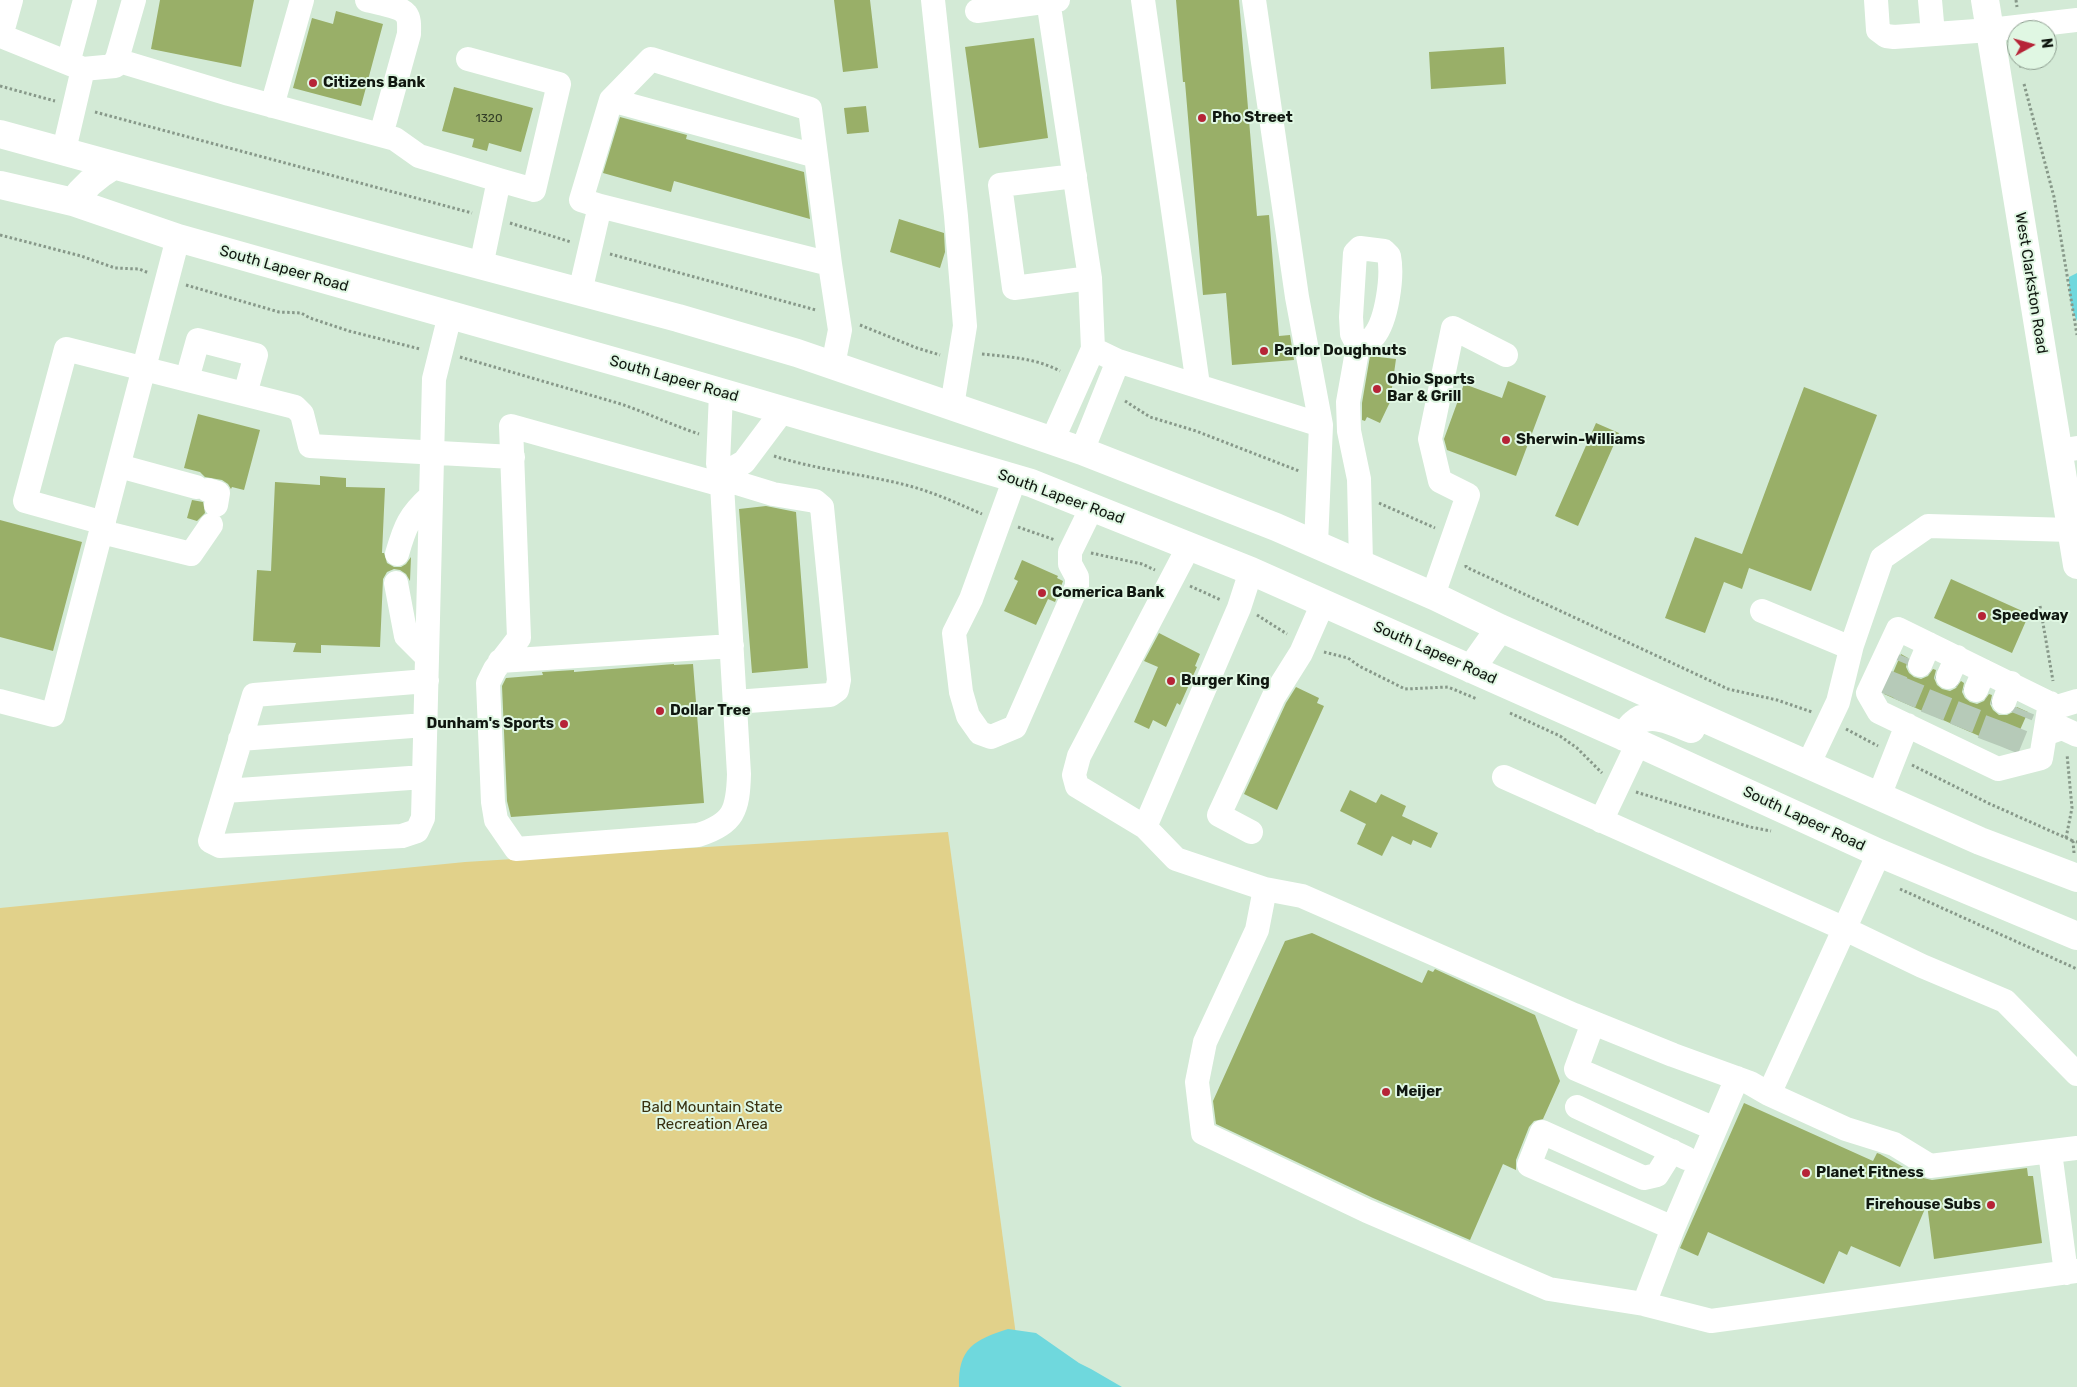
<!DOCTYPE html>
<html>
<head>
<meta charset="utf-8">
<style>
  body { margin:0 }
  #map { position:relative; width:2077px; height:1387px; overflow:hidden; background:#d3ead6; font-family:Rubik,sans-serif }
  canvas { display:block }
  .north { position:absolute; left:2007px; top:20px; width:50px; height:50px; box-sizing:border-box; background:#e0f7e3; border:1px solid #8d9d8f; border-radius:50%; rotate:83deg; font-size:14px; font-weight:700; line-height:20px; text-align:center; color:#101710 }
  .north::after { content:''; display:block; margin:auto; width:18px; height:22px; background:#b62437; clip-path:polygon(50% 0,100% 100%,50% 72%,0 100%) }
</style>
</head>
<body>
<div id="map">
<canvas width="2077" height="1387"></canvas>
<div class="north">N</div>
</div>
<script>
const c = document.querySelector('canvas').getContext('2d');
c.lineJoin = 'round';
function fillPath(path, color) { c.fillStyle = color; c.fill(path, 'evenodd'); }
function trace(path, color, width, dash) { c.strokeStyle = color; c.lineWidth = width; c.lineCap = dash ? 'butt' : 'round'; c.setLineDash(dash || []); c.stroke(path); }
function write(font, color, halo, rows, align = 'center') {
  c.font = font + ' Rubik,sans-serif'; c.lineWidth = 4; c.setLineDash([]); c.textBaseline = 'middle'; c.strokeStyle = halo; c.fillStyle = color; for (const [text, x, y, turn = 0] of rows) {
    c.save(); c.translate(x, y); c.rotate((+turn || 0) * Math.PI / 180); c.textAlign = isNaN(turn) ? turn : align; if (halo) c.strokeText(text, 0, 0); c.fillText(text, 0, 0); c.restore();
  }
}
const green = new Path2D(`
  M948,832L1023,1387H0V908L465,862Z`);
const water = new Path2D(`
  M2077,273V321C2070,308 2069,291 2069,277Z
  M1008,1329L1036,1333L1079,1363L1091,1369L1122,1387H959C958,1348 974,1340 1008,1329Z`);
const building = new Path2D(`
  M160,0H254L241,67L151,49Z
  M834,0H870L878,68L843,72Z
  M1176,0H1239L1257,216L1269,215L1279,336L1290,335L1294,360L1232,365L1226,293L1203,295L1185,82H1183Z
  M336,11L383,24L361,106L293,88L312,18L333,24Z
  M1034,38L1048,138L979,148L965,47Z
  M1504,47L1506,84L1431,89L1429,52Z
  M454,87L533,108L521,152L489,143L487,151L472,147L474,139L442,131Z
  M866,106L869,132L847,134L844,108Z
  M620,117L687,135L686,139L804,172L810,219L674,181L671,192L603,173Z
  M899,219L944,233L945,252L940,268L890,252Z
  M1370,356L1396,359L1390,402L1380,423L1367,417L1365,421L1362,420V403Z
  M1508,381L1546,396L1516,476L1447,450L1444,439L1464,384L1502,398Z
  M1804,387L1877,415L1811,591L1749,568L1742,589L1724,582L1705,633L1665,618L1695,537L1742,554Z
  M198,414L260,430L244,490L232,487L231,489L228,484L222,480L205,477L200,472L184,468Z
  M1596,423L1619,433L1578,526L1555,516Z
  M320,476L346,478V487L385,488L382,553H384L387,563L394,567H401L406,564L411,557L410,581L406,574L400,570L394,569L387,572L383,579L380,647L321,645V653L293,652L296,643L253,641L257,570L271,571L275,482L320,485Z
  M192,500L203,502L205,513L197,521L187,518Z
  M766,506L796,512L808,668L752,673L739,509Z
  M0,520L82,542L53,651L0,637Z
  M1022,560L1058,576L1057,578L1063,581L1055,602L1048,599L1036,625L1004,611L1018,581L1014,579Z
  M1951,579L2029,614L2012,653L1934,618Z
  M1159,633L1200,654L1195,666L1197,667L1180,705L1177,703L1166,727L1153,720L1149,729L1134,722L1158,667L1144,661Z
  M1901,654L1908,658L1906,667L1909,673L1914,677L1921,679L1928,676L1933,669L1936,670L1934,678L1937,685L1942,689L1950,691L1956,688L1961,681L1964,683L1962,692L1965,698L1970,702L1977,704L1984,701L1989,694L1992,695L1990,704L1993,710L1999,715H2007L2013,712L2017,707L2028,712L2011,750L1884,694Z
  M674,664V665L693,664L704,803L511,817L507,801L502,686L506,678L543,675L542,672L574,670V672Z
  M1296,687L1319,698L1317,703L1324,706L1277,810L1244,794L1286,703Z
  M1350,790L1376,803L1381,794L1406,806L1402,816L1438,833L1431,848L1413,840L1411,845L1392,836L1382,856L1357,844L1366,824L1340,811Z
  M1312,933L1422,983L1428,970L1433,972L1435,969L1535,1015L1560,1081L1543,1119L1534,1121L1529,1127L1516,1160V1170L1503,1164L1470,1240L1373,1198L1216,1124L1213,1101L1285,941Z
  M1744,1103L1873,1161L1877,1153L1880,1154L1923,1178L1932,1180L2027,1168L2028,1176H2033L2042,1243L1934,1259L1927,1204L1900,1267L1851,1246L1847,1255L1839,1251L1824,1284L1708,1232L1698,1256L1680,1248Z`);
const minorTunnel = new Path2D(`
  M1887,695L1903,656
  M1904,703L1920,665
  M1932,716L1948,677
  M1961,728L1976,690
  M1989,742L2004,702
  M2007,749L2023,710`);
const path = new Path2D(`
  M2016,0L2017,7
  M2020,60L2021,68
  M2024,84L2054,197L2077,335
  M0,86L55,101
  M95,112L472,213
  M510,223L571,242
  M0,235L81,256L115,268L139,269L149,273
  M610,254L816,310
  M186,285L279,312L301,313L310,318L349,331L420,349
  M860,325L917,348L940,355
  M982,354C1010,357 1035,358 1060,371
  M460,357L621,404C647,413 672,425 699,434
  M1125,401L1150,417L1196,431L1299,471
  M774,456C818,470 863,474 906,485C933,492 957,503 982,514
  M1379,503L1435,528
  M1018,527L1055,540
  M1091,553L1142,564L1155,570
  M1466,565V567L1728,689L1777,700L1812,712
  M1190,586L1221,600
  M2040,606L2053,681
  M1257,615L1287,634
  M1324,652L1348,658L1359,666L1405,689L1448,687L1477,699
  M1510,713L1560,736L1577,748L1602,773
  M1846,729L1878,746
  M1912,765L1988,803L2073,841
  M1636,792L1750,827L1771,831
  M2066,838L2072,808L2067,754
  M2074,853L2073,841L2077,842
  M1900,889L2077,969`);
const minor = new Path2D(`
  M11,0L1,36L83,69L115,66L134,0
  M367,0C375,2 401,7 406,14C410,19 409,28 409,34L381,135
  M933,0L956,216L965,326L952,406
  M1048,0L1090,278L1093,349L1118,361L1321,425
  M1143,0L1198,385
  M1254,0L1297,297L1321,425L1316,544
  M1876,0L1878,30L1886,36L1894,37L1990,30L2077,20
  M1930,0L1933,34
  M977,11L1058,0
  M468,59L559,84L534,190L499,180
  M116,60L229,94L395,139L419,156L499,180L481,266
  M68,63L85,0
  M611,100L816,156
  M272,106L302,0
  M64,150L83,69
  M1075,176L1000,185L1014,288L1090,278
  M600,206L581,200L611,100L651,59L810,109L830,264
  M580,292L600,206L830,264L840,330L833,365
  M1358,346C1363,343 1370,341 1374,336C1387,320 1393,276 1389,256L1384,251L1360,248L1355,253L1351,317L1352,334L1358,346L1348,402L1349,431L1359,479L1361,563
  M187,379L198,340L256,355L245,394
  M721,393L718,464L725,473
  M1052,441L1093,349
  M1082,451L1118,361
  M2058,451L2077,448
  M119,466L196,487
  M1015,478L971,599L954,633L961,692L968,716L980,733L991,737L1015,727L1077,586V577L1070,564V552L1092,507
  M724,479L773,494L815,501L822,507L839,680L837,690L830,695L735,702
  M722,485L511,426L519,638L495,669L488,683L493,802L496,820L516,849L698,835C734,824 738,810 739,774L722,485L725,473L744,462L783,410
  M208,490L218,493L216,505
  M104,523L25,501L66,349L295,407L302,414L310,446L513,457
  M102,532L191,554L211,525
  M1189,546L1079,756L1074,775L1077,786L1145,827L1176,859L1265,889
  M397,554C405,526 409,516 431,496
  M396,583L406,636L427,657
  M1433,595L1468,495L1440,481L1430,439L1453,328L1506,355
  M1762,611L1851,648
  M500,661L732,646
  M1920,665L1929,644
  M1948,677L1957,657
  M427,681L254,695L210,841L220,846L402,836L417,831L423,818L434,379L450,315
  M1976,690L1984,671
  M0,701L53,715L178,238
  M2004,702L2011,683
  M2050,703L2041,758L1998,769L1879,712L1868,693L1898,629L2057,707L2077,701
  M2045,734L2062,728L2077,735
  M240,739L425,725
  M1808,765L1838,702L1852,645L1882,558L1928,526L2071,530
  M1504,777L1845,929L1922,966L2005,1001L2077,1074
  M225,791L424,777
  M1879,796L1907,725
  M1601,821L1638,743
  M1145,827L1239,608L1251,571
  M1251,832L1219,815L1274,696L1301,653L1323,603
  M1593,1023L1576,1069L1715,1129
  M1769,1094L1879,853
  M1577,1107L1686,1158
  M2077,1148L1930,1166L1894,1144L1846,1129L1769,1094L1750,1083L1673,1055L1574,1015L1302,896L1265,889L1257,930L1205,1042L1197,1082L1203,1133L1367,1211L1549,1289L1644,1304L1711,1321L2077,1271
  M1672,1151L1657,1175L1644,1178L1542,1132L1529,1165L1673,1228
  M2050,1152L2066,1273
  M1644,1304L1673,1228L1737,1078`);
const major = new Path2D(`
  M1985,0L2077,565
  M0,134L416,248L678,318L797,353L1082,451L1276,527L1436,597L1500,628L1980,841L2077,878
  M0,185L73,202L178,238L652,372L1031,483L1251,571L1638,743L1879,853L2077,936
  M73,202C84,186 96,176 113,166
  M1471,669L1500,628
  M1624,737C1627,733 1630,727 1634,724C1649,709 1675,722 1691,729`);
const markers = [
  [313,83,5,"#b62437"],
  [1202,118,5,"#b62437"],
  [1264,351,5,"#b62437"],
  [1377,389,5,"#b62437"],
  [1506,440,5,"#b62437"],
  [1042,593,5,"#b62437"],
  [1982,616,5,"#b62437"],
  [1171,681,5,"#b62437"],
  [660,711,5,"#b62437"],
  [564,724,5,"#b62437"],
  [1386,1092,5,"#b62437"],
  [1806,1173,5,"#b62437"],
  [1991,1205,5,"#b62437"]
];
const numberNames = [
  ["1320",489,119]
];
const poiNames = [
  ["Citizens Bank",323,83],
  ["Pho Street",1212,118],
  ["Parlor Doughnuts",1274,351],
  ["Ohio Sports",1387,380],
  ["Bar & Grill",1387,397],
  ["Sherwin-Williams",1516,440],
  ["Comerica Bank",1052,593],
  ["Speedway",1992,616],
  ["Burger King",1181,681],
  ["Dollar Tree",670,711],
  ["Dunham's Sports",554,724,"right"],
  ["Meijer",1396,1092],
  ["Planet Fitness",1816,1173],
  ["Firehouse Subs",1981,1205,"right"]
];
const streetNames = [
  ["South Lapeer Road",284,269,16],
  ["West Clarkston Road",2031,283,81],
  ["South Lapeer Road",674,379,16],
  ["South Lapeer Road",1061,497,20],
  ["South Lapeer Road",1435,653,24],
  ["South Lapeer Road",1804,819,25]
];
const parkNames = [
  ["Bald Mountain State",712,1108],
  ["Recreation Area",712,1125]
];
fillPath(green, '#e1d18a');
fillPath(water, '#6fd8dd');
fillPath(building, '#99af68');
trace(minorTunnel, '#b6cab8', 24, [24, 12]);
trace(path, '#879889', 3, [2.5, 2.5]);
trace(minor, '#fff', 24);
trace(major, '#fff', 28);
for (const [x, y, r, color] of markers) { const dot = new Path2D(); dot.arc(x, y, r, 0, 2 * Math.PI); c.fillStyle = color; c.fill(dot); trace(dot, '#e0f7e3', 2); }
write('12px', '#323d26', null, numberNames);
write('bold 15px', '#101710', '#e0f7e3', poiNames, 'left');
write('15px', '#101710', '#e0f7e3', streetNames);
write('15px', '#393110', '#e0f7e3', parkNames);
</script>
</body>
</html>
